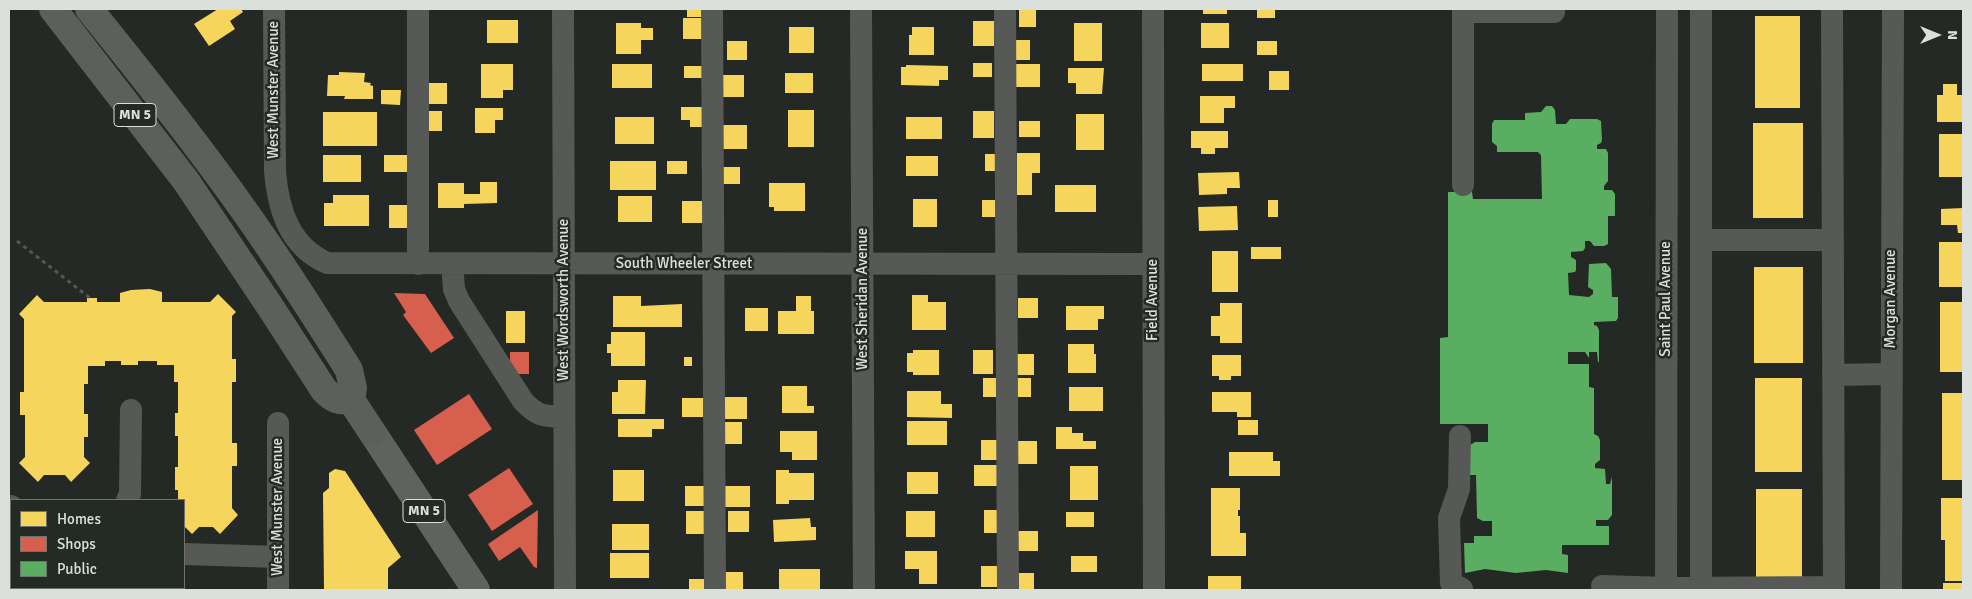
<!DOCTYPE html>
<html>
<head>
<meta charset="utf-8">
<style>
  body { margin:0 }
  #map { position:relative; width:1972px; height:599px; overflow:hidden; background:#252925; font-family:Signika,sans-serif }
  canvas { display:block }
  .frame { position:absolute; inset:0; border:10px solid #dce0dc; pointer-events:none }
  .legend { position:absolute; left:10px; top:499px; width:175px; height:90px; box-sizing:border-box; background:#242a24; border:1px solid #6e736e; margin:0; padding:6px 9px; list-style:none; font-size:15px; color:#dce0dc }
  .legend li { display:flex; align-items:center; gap:10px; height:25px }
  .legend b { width:25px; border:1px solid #6e736e }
  .north { position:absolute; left:1912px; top:10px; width:50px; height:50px; -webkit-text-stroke:4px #242a24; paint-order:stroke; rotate:90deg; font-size:14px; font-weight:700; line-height:20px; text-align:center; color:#dce0dc }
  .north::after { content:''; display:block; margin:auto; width:18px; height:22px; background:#dce0dc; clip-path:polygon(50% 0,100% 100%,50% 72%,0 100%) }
</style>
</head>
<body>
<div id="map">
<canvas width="1972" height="599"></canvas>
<div class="frame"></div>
<ul class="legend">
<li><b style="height:14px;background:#f6d55c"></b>Homes</li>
<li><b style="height:14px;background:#d6604d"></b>Shops</li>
<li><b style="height:14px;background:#5aae61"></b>Public</li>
</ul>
<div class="north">N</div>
</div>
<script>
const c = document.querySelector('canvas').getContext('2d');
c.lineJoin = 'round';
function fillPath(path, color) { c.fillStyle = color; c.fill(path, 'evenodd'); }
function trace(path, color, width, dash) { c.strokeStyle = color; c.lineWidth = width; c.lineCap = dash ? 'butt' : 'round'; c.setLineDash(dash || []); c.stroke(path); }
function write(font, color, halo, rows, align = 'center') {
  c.font = font + ' Signika,sans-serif'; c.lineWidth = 5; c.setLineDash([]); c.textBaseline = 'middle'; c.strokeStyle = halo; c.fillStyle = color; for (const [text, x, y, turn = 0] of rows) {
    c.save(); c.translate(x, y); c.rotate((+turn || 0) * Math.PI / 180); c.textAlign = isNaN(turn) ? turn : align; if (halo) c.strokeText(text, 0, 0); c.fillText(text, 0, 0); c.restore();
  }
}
const homes = new Path2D(`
  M218,9H241L243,12L230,21L235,29L209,46L194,24Z
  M687,9H702V17H687Z
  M1019,9H1036V27H1019Z
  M1203,9H1227V14H1203Z
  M1257,9H1275V18H1257Z
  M1755,16H1800V108H1755Z
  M683,18H702V39H683Z
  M487,20H518V43H487Z
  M973,21H994V46H973Z
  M616,23H641V28H653V40H641V54H616Z
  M1074,23H1102V61H1074Z
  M1201,23H1229V48H1201Z
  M789,27H814V53H789Z
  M912,27H934V55H909V35H912Z
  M1015,40H1030V60H1015Z
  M727,41H747V60H727Z
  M1257,41H1277V55H1257Z
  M973,63H992V77H973Z
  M481,64H513V90H503V98H481Z
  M612,64H652V88H612Z
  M1014,64H1040V87H1014Z
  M1202,64H1243V81H1202Z
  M906,65L948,66V80H939V86L901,85V67H906Z
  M684,66H703V78H684Z
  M1068,68H1104L1102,94H1076V83H1068Z
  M1269,71H1289V90H1269Z
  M339,72L365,73L364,82L371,83L370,85L373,86V99H344L345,96H327L328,75H339Z
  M785,73H813V93H785Z
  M720,75H744V97H720Z
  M427,83H447V104H427Z
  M1943,84H1957V95H1963V122H1937V95H1943Z
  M381,90H401L400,105L381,104Z
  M1200,96H1235V108H1224V123H1200Z
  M681,107H703V127H690V120H681Z
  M475,108H503V120H495V133H475Z
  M788,110H814V147H788Z
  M425,111H442V131H425Z
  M973,111H994V138H973Z
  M323,112H377V146H323Z
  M1076,114H1104V150H1076Z
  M615,117H654V144H615Z
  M906,117H942V139H906Z
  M1019,121H1040V137H1019Z
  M1753,123H1803V218H1753Z
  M722,125H747V149H722Z
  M1191,131H1228V148H1215V154H1201V148H1191Z
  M1939,134H1963V177H1939Z
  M1017,153H1040V173H1032V195H1017Z
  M985,154H998V171H985Z
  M323,155H361V182H323Z
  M384,155H408V172H384Z
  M906,156H938V176H906Z
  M610,161H656V190H610Z
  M667,161H687V174H667Z
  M721,167H740V184H721Z
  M1239,172L1240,188H1227V194L1199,195L1198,173Z
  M480,182H497V203L464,204V208H438V183H464V194H480Z
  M769,183H805V211H774V207H769Z
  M1055,185H1096V212H1055Z
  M333,195H369V226H324V203H333Z
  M618,196H652V222H618Z
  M913,199H937V227H913Z
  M982,200H996V217H982Z
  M1268,200H1278V217H1268Z
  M682,201H704V223H682Z
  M389,205H410V228H389Z
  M1237,206L1238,230L1199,231L1198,207Z
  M1963,208V233H1958L1957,225H1941V209Z
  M1939,242H1963V287H1939Z
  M1251,247H1281V259H1251Z
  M1212,251H1238V292H1212Z
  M1754,267H1803V363H1754Z
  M150,289L162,292V302H210L218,294L236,312L232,316V359H236V382H232V443H237V466H232V508L238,515L220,534L213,527H199L192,534L184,526V500H178V490H175V467H178V436H175V413H178V382H174V365H157V361H138V365H121V361H105V366H88V384H84V414H88V437H84V457L90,463L71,482L65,475H44L38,482L19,463L25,457V415H20V392H24V319L19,314L37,295L44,302H87V298H97V302H120V293L131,290Z
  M912,295H928V302H946V330H912Z
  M613,296H641V306L682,304V327H613Z
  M796,296H811V311H814V334H778V311H796Z
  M1018,298H1038V318H1018Z
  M1940,302H1963V372H1940Z
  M1220,303H1242V343H1220V336H1211V316H1220Z
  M1066,306H1104V319H1098V330H1066Z
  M745,308H768V331H745Z
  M506,311H525V343H506Z
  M611,332H645V366H611V353H607V344H611Z
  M1068,344H1094V354H1096V373H1068Z
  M913,350H939V375H913V372H907V353H913Z
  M973,350H993V374H973Z
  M1016,354H1034V375H1016Z
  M1212,355H1241V376H1231V380H1219V376H1212Z
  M684,357H692V366H684Z
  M983,378H998V397H983Z
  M1015,378H1031V397H1015Z
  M1755,378H1802V472H1755Z
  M618,380H646L645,414H612V392H618Z
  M782,386H807V406H814V413H782Z
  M1069,387H1103V411H1069Z
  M907,391H941V404H952V418L907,417Z
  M1212,392H1251V417H1237V412H1212Z
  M1942,393H1963V480H1942Z
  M723,397H747V419H723Z
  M682,398H703V417H682Z
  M618,419H664V429H652V437H618Z
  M1238,420H1258V435H1238Z
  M907,421H947V445H907Z
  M724,422H742V444H724Z
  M1056,427H1072V433H1083V441H1096V449H1056Z
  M780,431H817V460H792V452H780Z
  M981,440H998V460H981Z
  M1016,441H1037V464H1016Z
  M1229,452H1273V461H1280V476H1229Z
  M974,465H1000V486H974Z
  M1070,466H1098V500H1070Z
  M335,469L345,471L401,557L388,568V590H324L323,493L329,488V473Z
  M613,470H644V501H613Z
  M776,470H789V473H814V500H789V504H776Z
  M907,472H938V494H907Z
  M685,486H706V506H685Z
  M725,486H750V507H725Z
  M1211,488H1240V510H1238V516H1240V533H1246V556H1211Z
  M1756,489H1802V583H1756Z
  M1941,498H1963V581H1945V540H1941Z
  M984,510H999V533H984Z
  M686,511H705V534H686Z
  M728,511H749V532H728Z
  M906,511H935V537H906Z
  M1066,512H1094V527H1066Z
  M810,518L811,527H816V540L774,542L773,520Z
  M612,524H649V550H612Z
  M1016,531H1038V551H1016Z
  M905,551H937V584H919V569H905Z
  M610,553H649V578H610Z
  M1071,556H1097V572H1071Z
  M981,566H999V587H981Z
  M779,569H820V590H779Z
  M725,572H743V590H725Z
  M1019,573H1034V590H1019Z
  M1208,576H1241V590H1208Z
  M689,579H705V590H689Z
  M1943,583H1963V590H1943Z
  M48,588H95V590H48Z`);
const shops = new Path2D(`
  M394,293L425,294L454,338L431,353L403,315L406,312Z
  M510,352H529V374H510Z
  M469,394L492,429L437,465L414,430Z
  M509,468L533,504L492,531L468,495Z
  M538,510L537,568L534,567L520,547L499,561L488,544Z`);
const public = new Path2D(`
  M1546,106H1552L1555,110L1556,124H1566L1570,119H1597L1601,121L1602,140L1601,143L1597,145V149H1606L1608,153V181L1604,186V190H1612L1615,194V216H1608V244L1604,246H1594L1590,241H1585V248L1583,251L1571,252V257L1576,260V270L1575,272L1568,273L1569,295L1589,297L1593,294V290L1588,287L1589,264L1606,263L1611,269L1612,297H1618V318L1616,321L1594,322V325L1597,326L1599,330V362H1598L1597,352H1589V358L1585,352H1568V364H1589V387L1594,388V434L1598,436L1600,440V460L1595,464V468L1605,469L1606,484H1610L1612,477V515L1608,520H1596V526H1609V545H1562V554L1568,555V573L1546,570L1516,573L1485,569L1465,573L1464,543H1474V536H1492V521H1483L1477,518L1476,475H1469L1470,445L1475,442H1488V424H1440V338L1448,337V192H1472L1473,199H1542L1541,155L1538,152H1497V146L1492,142V124L1494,120H1525V113L1541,112Z`);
const path = new Path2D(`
  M17,241L90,298`);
const minor = new Path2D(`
  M274,9L275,171C278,209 289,246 327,263L1153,264
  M418,9V264
  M563,9L565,590
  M712,9L715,590
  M861,9L864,590
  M1005,9L1008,590
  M1153,9L1154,590
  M1701,9V590
  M1463,185V12H1554
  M1701,240H1833
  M452,264L454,289L459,301L523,401C537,416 543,416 563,417
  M1833,375L1890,374
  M278,423V590
  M1460,436L1459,489L1449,518L1451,583L1462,589
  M127,500L130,494L131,410
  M9,507L11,506
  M184,554L278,557
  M1602,586L1666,588L1834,587L1832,9
  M128,588V590
  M1666,590L1667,9
  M1891,590L1893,9`);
const major = new Path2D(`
  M372,432L476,590`);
const highway = new Path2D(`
  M53,9L186,181L271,308L324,390C333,399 339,402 351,400
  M89,9C140,72 191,136 238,202C277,256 313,313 349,370L353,388L351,400
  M351,400L372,432`);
const shields = [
  [135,115,42],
  [424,511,42]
];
const shieldNames = [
  ["MN 5",135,115],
  ["MN 5",424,511]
];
const streetNames = [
  ["West Munster Avenue",274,90,-90],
  ["South Wheeler Street",684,264],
  ["West Sheridan Avenue",863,299,-90],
  ["Saint Paul Avenue",1666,299,-90],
  ["Morgan Avenue",1891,299,-90],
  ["West Wordsworth Avenue",564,300,-90],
  ["Field Avenue",1153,300,-90],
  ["West Munster Avenue",278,507,-90]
];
fillPath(homes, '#f6d55c');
fillPath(shops, '#d6604d');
fillPath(public, '#5aae61');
trace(path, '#555755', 3, [4, 4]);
trace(minor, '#575957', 22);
trace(major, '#606260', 28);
trace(highway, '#5c5f5c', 28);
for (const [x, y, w] of shields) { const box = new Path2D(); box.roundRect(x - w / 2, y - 11.5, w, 23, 4); c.fillStyle = '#242a24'; c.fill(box); trace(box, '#dce0dc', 1); }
write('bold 14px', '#dce0dc', null, shieldNames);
write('15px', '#dce0dc', '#242a24', streetNames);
</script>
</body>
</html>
